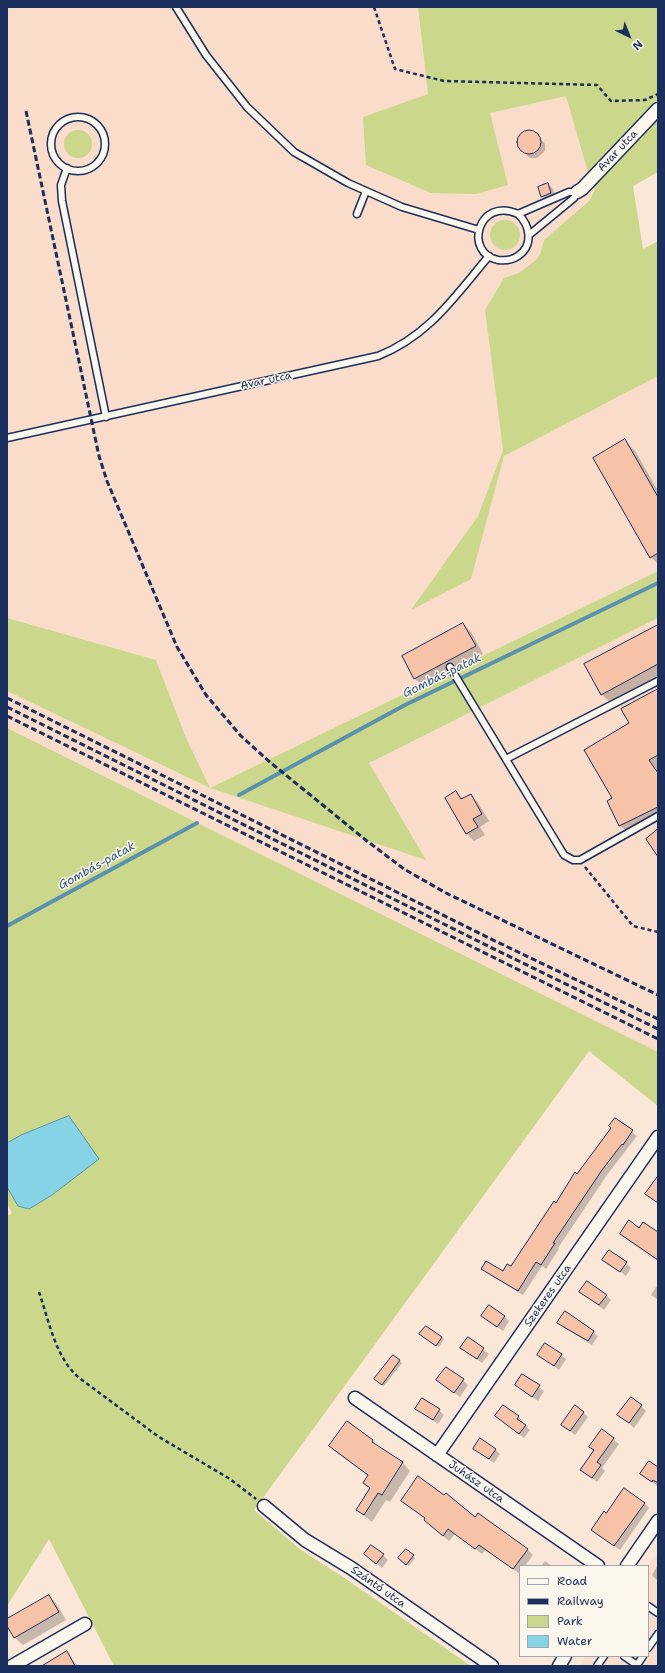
<!DOCTYPE html>
<html>
<head>
<meta charset="utf-8">
<style>
  body { margin:0 }
  #map { position:relative; width:665px; height:1673px; overflow:hidden; background:#fae7d8; font-family:"Shantell Sans",sans-serif }
  canvas { display:block }
  .frame { position:absolute; inset:0; border:8px solid #1b2f5e; pointer-events:none }
  .legend { position:absolute; left:519px; top:1565px; width:130px; height:92px; box-sizing:border-box; background:#fbf7ec; border:1px solid #a1a7b3; margin:0; padding:5px 7px; list-style:none; font-size:12px; color:#1b2f5e }
  .legend li { display:flex; align-items:center; gap:8px; height:20px }
  .legend b { width:20px; border:1px solid #a1a7b3 }
  .north { position:absolute; left:609px; top:16px; width:40px; height:40px; -webkit-text-stroke:3px #fbf7ec; paint-order:stroke; rotate:137deg; font-size:11px; font-weight:700; line-height:16px; text-align:center; color:#1b2f5e }
  .north::after { content:''; display:block; margin:auto; width:14px; height:18px; background:#1b2f5e; clip-path:polygon(50% 0,100% 100%,50% 72%,0 100%) }
</style>
</head>
<body>
<div id="map">
<canvas width="665" height="1673"></canvas>
<div class="frame"></div>
<ul class="legend">
<li><b style="height:5px;background:#fbf7ec"></b>Road</li>
<li><b style="height:5px;background:#1b2f5e"></b>Railway</li>
<li><b style="height:11px;background:#cbd78a"></b>Park</li>
<li><b style="height:11px;background:#86d3e5"></b>Water</li>
</ul>
<div class="north">N</div>
</div>
<script>
const c = document.querySelector('canvas').getContext('2d');
c.lineJoin = 'round';
function fillPath(path, color) { c.fillStyle = color; c.fill(path, 'evenodd'); }
function trace(path, color, width, dash) { c.strokeStyle = color; c.lineWidth = width; c.lineCap = dash ? 'butt' : 'round'; c.setLineDash(dash || []); c.stroke(path); }
function write(font, color, halo, rows, align = 'center') {
  c.font = font + ' "Shantell Sans",sans-serif'; c.lineWidth = 3; c.setLineDash([]); c.textBaseline = 'middle'; c.strokeStyle = halo; c.fillStyle = color; for (const [text, x, y, turn = 0] of rows) {
    c.save(); c.translate(x, y); c.rotate((+turn || 0) * Math.PI / 180); c.textAlign = isNaN(turn) ? turn : align; if (halo) c.strokeText(text, 0, 0); c.fillText(text, 0, 0); c.restore();
  }
}
const built = new Path2D(`
  M7,7H418L428,94L363,117L490,113L566,96L587,169L595,189L590,200L544,240L540,254L536,260L519,273L504,279L485,310L503,450L478,516L412,609L471,578L504,456L658,376V571L210,788L426,859L368,763L658,618V1052L7,728V691L209,788L186,738L156,660L7,618Z
  M658,1552V1666H579L586,1656H648V1566Z`);
const green = new Path2D(`
  M418,7H658V172L633,186L643,249L658,241V376L504,456L471,579L411,610L478,516L503,450L485,310L504,278L519,273L536,260L540,254L544,240L590,200L595,189L587,169L566,96L490,113L508,185L476,194L431,193L366,165L363,117L428,94Z
  M64 144a14 14 0 1 1 28 0a14 14 0 1 1-28 0Z
  M490 235a15 15 0 1 1 30 0a15 15 0 1 1-30 0Z
  M658,571V618L369,763L426,860L210,788L7,691V618L156,660L186,738L210,788Z
  M7,728L658,1052V1106L589,1051L254,1510L301,1550L346,1579L471,1666H114L49,1539L7,1606V1216L12,1213L7,1203V1187L18,1206L29,1209L52,1195L98,1159L69,1116L21,1135L7,1143Z`);
const water = new Path2D(`
  M69,1116L99,1159L52,1195L29,1209L18,1206L7,1187V1143L21,1135Z`);
const shadow = new Path2D(`
  M531,131L535,133L545,144V151L537,158H530L519,148L518,144L519,137L524,132Z
  M548,184L553,189L556,198L547,201L542,196Z
  M625,441L635,451L658,491V564L651,557Z
  M463,624L471,632L483,654L423,686L415,679L403,657Z
  M658,626V680L612,704L601,694Z
  M658,690V820L629,834L620,825L613,799L630,724Z
  M456,793L463,799L471,795L478,803L489,821L480,827L485,835L474,841L467,834L447,798Z
  M615,1119L637,1136L607,1175L558,1248L559,1249L546,1269L542,1266L523,1295L487,1273L482,1268L503,1272L512,1268L612,1128Z
  M639,1229L658,1233V1261L629,1241L621,1234Z
  M604,1259L626,1263L631,1268L626,1276Z
  M656,1287L658,1288V1300L651,1295Z
  M580,1291L606,1295L611,1300L604,1310Z
  M565,1313L598,1336L592,1345L563,1327L559,1323Z
  M482,1316H504L509,1321L503,1331Z
  M423,1337H441L444,1339L439,1347Z
  M468,1338L489,1354L482,1363L461,1348Z
  M539,1355H561L566,1359L559,1370Z
  M394,1356L402,1363L384,1386L378,1381Z
  M523,1375L544,1391L538,1401L516,1385Z
  M438,1380H463L468,1385L460,1397Z
  M503,1406L518,1417L523,1421L522,1423L530,1430L524,1438L496,1416Z
  M641,1406L646,1411L634,1428L619,1415Z
  M416,1409L439,1410L444,1415L438,1424Z
  M583,1412L588,1417L575,1435L562,1425Z
  M348,1422L373,1441L380,1449L403,1463L410,1471L390,1502L386,1500L372,1522L357,1510L370,1489L364,1483L369,1476L338,1454L330,1446Z
  M602,1431L619,1444L602,1468L605,1471L597,1482L581,1469L595,1451L591,1447Z
  M474,1449H495L500,1454L494,1463Z
  M658,1468V1485L657,1486L641,1474Z
  M444,1496L475,1519L527,1549L533,1555L525,1566H520V1574L485,1550L482,1554L455,1534L449,1541L431,1526L426,1519L402,1501Z
  M645,1504L649,1508L620,1550L597,1534Z
  M406,1550L415,1558L409,1566L399,1558Z
  M365,1554L383,1555L388,1560L382,1568Z
  M545,1561L552,1566H541Z
  M658,1565V1581L652,1575Z
  M49,1596L56,1603L66,1620L23,1645L15,1638L7,1624V1620Z
  M66,1652L78,1666H44Z`);
const stream = new Path2D(`
  M239,795L405,705L658,583
  M7,926L197,823`);
const building = new Path2D(`
  M517 142a12 12 0 1 1 24 0a12 12 0 1 1-24 0Z
  M548,183L551,193L541,197L538,187Z
  M625,439L658,497V553L650,558L593,458Z
  M463,623L476,646L414,679L402,656Z
  M658,625V664L601,695L584,664Z
  M658,689V755L649,760L658,773V807L619,826L607,801L612,798L584,750L629,723L621,709Z
  M456,791L461,799L471,794L482,814L473,819L478,827L466,834L445,798Z
  M658,829V857L646,839Z
  M615,1118L633,1130L623,1145L622,1144L602,1170L553,1243H555L541,1265L536,1262L518,1291L481,1269L486,1261L503,1271L507,1264L511,1266L554,1201L556,1203L575,1172L577,1174L611,1128L609,1126Z
  M658,1176V1203L645,1194Z
  M629,1220L639,1228L643,1222L658,1232V1260L620,1234Z
  M609,1250L627,1262L620,1272L602,1260Z
  M587,1281L607,1295L599,1305L579,1292Z
  M489,1305L505,1316L497,1327L481,1316Z
  M565,1311L594,1331L588,1341L557,1323Z
  M426,1326L442,1337L436,1346L419,1334Z
  M468,1337L484,1348L477,1359L460,1348Z
  M545,1343L562,1354L554,1366L537,1355Z
  M393,1355L400,1360L382,1385L374,1379Z
  M446,1367L464,1379L454,1393L436,1380Z
  M522,1374L540,1385L532,1397L515,1385Z
  M631,1397L642,1405L629,1423L617,1415Z
  M422,1398L440,1409L433,1420L415,1409Z
  M503,1405L519,1416L517,1419L526,1425L519,1434L495,1416Z
  M575,1405L584,1412L570,1431L561,1425Z
  M347,1421L373,1440L372,1442L403,1462L382,1495L378,1493L364,1515L356,1510L370,1488L363,1483L368,1475L329,1446Z
  M602,1429L614,1438L597,1462L601,1465L592,1478L580,1470L594,1450L589,1447Z
  M480,1438L496,1449L489,1459L473,1449Z
  M649,1461L658,1467V1483L653,1480L652,1482L640,1474Z
  M418,1476L444,1495L446,1493L475,1517L478,1513L528,1549L513,1569L479,1545L475,1549L448,1529L443,1536L424,1520L425,1518L401,1501Z
  M624,1488L645,1503L614,1546L591,1530L604,1511L606,1513Z
  M371,1545L384,1554L376,1564L364,1554Z
  M406,1549L414,1555L406,1565L398,1558Z
  M49,1595L59,1612L14,1638L7,1626V1619Z
  M67,1651L75,1666H42Z`);
const path = new Path2D(`
  M374,7L395,69L444,81L597,85L611,101L645,100L658,94
  M585,867L633,926L658,932
  M39,1292C49,1321 55,1356 78,1377L159,1437L230,1479L256,1499`);
const service = new Path2D(`
  M176,7L206,55L247,107L294,152L348,183L402,207L479,230
  M51 144a27 27 0 1 1 54 0a27 27 0 1 1-54 0Z
  M67,168L61,185L62,201L106,417
  M357,214L366,191
  M518,214C530,225 534,245 518,256C512,260 505,261 498,260C463,253 478,196 518,214L569,192H577L574,198L529,235
  M7,438L378,356C429,336 455,296 489,256
  M450,667L564,855L573,860H580L658,816
  M506,759L658,681
  M648,1606L658,1613
  M648,1648L658,1634
  M624,1656L637,1665L643,1656
  M597,1666L604,1656`);
const minor = new Path2D(`
  M577,192L582,189L603,167L658,109
  M355,1398L598,1566
  M437,1455L658,1137
  M264,1506L305,1540L351,1568L492,1666
  M627,1566L658,1521
  M12,1666L85,1624
  M559,1666L565,1656`);
const rail = new Path2D(`
  M26,111L99,456L107,481L177,647L206,695L241,736L271,763L367,841L404,869L446,893L658,995
  M7,698L493,940L658,1019
  M7,707L490,947L658,1029
  M7,716L658,1039`);
const streetNames = [
  ["Avar utca",618,151,-47],
  ["Avar utca",266,381,-12],
  ["Szekeres utca",548,1296,-55],
  ["Juhász utca",476,1482,35],
  ["Szántó utca",378,1587,35]
];
const waterNames = [
  ["Gombás-patak",442,676,-26],
  ["Gombás-patak",97,866,-29]
];
fillPath(built, '#f9dcca');
fillPath(green, '#cbd78a');
fillPath(water, '#86d3e5');
trace(water, '#5b91af', 1);
fillPath(shadow, '#0003');
trace(stream, '#5b91af', 4);
fillPath(building, '#f6c2a8');
trace(building, '#1b2f5e', 1);
trace(service, '#1b2f5e', 9);
trace(minor, '#1b2f5e', 15);
trace(path, '#1b2f5e', 2.5, [4, 3]);
trace(service, '#fbf7ec', 6);
trace(minor, '#fbf7ec', 12);
trace(rail, '#1b2f5e', 3, [6, 3]);
write('11px', '#1b2f5e', '#fbf7ec', streetNames);
write('italic 12px', '#365880', '#fbf7ec', waterNames);
</script>
</body>
</html>
